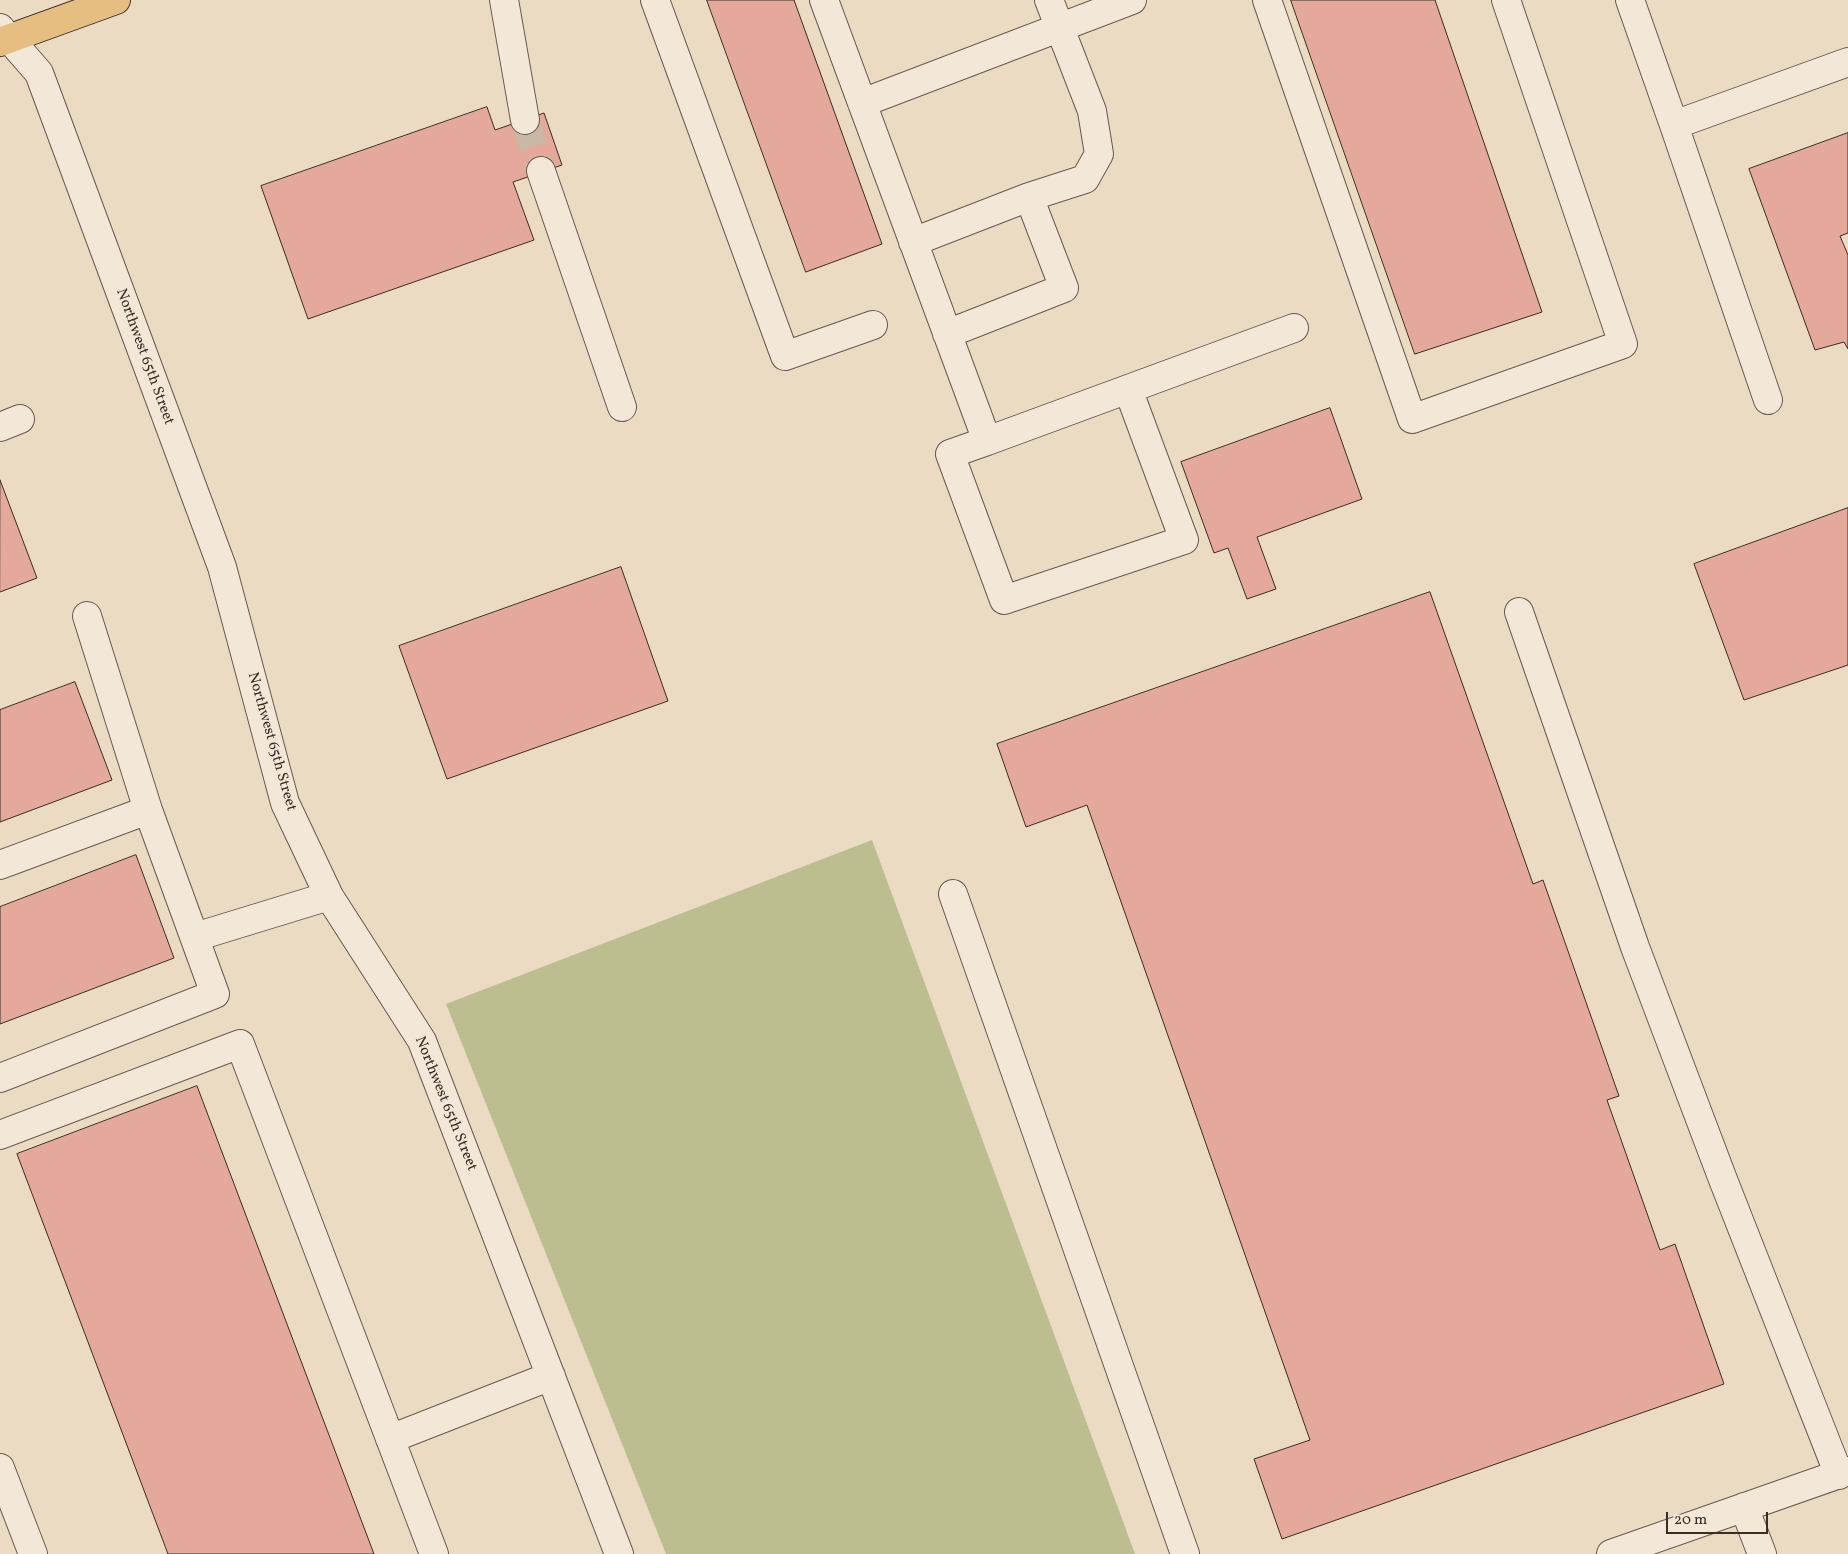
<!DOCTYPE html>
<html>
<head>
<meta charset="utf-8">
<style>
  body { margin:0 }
  #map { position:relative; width:1848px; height:1554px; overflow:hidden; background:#ecdbc3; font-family:Vollkorn,serif }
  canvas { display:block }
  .scale { position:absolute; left:1666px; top:1512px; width:102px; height:22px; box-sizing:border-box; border:2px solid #3b2c26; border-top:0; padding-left:6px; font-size:15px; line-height:18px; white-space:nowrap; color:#3b2c26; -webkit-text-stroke:4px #f3e8d8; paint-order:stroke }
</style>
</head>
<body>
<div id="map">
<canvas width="1848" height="1554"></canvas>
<div class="scale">20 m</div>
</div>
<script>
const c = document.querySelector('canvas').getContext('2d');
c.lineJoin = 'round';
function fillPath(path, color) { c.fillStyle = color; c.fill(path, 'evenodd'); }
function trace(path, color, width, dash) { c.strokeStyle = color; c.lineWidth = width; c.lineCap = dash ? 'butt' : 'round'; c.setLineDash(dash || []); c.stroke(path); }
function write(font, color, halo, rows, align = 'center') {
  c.font = font + ' Vollkorn,serif'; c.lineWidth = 4; c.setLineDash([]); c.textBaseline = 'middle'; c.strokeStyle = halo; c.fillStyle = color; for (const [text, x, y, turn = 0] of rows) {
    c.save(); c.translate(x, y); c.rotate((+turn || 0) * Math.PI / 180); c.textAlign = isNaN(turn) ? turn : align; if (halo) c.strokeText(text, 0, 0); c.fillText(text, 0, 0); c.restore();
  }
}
const green = new Path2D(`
  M872,840L1135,1554H666L446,1004Z`);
const building = new Path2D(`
  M707,0H794L882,244L806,272Z
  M1291,0H1435L1542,312L1415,354Z
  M487,107L495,130L544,113L562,165L513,182L534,240L308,319L261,186Z
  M1848,133V233L1840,236L1848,255V349L1844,342L1815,350L1749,169Z
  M1330,408L1362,499L1257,537L1276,589L1247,599L1228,548L1214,553L1181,462Z
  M0,480L37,578L0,592Z
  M1848,508V665L1744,700L1694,564Z
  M621,567L668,701L447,779L399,646Z
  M1430,592L1533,884L1543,880L1619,1096L1607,1100L1660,1250L1675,1244L1724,1384L1282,1539L1254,1459L1310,1440L1087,805L1026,827L997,744Z
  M75,682L112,780L0,822V710Z
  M136,855L174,958L0,1024V907Z
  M197,1086L374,1554H168L17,1154Z`);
const minorTunnel = new Path2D(`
  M525,120L541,171`);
const minor = new Path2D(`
  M504,0L525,120
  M655,0L785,356L873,325
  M824,0L987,441L950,454L1004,600L1184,540L1128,389
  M1267,0L1412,419L1623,344L1506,0
  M1630,0L1674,125
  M0,28L39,73L222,567L285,803L329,896L422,1041L619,1554
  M862,103L1132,0
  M541,171L622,407
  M913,242L1029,197L1085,179L1099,154L1092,111L1049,0
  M947,334L1064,288L1029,197
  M1768,400L1674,125L1848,62
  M0,427L20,419
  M987,441L1294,328
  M1519,612L1635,947L1722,1177L1839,1475
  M87,616L148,810
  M0,865L148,810L215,994L0,1078
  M953,894L1185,1554
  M195,937L329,896
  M0,1135L240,1044L434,1554
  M390,1439L551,1376
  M0,1468L33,1554
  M1744,1507L1762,1554
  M1611,1554L1848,1471`);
const major = new Path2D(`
  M0,42L116,0`);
const streetNames = [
  ["Northwest 65th Street",144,357,70],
  ["Northwest 65th Street",271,742,74],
  ["Northwest 65th Street",445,1104,68]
];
fillPath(green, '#bdbe90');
fillPath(building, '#e4a99a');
trace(building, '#3b2c26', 1);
trace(minorTunnel, '#c9b8a4', 28, [28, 14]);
trace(minor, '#67584d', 30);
trace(major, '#3b2c26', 30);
trace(minor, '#f3e8d8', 28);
trace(major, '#e6be82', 28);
write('15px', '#3b2c26', '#f3e8d8', streetNames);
</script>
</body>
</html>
